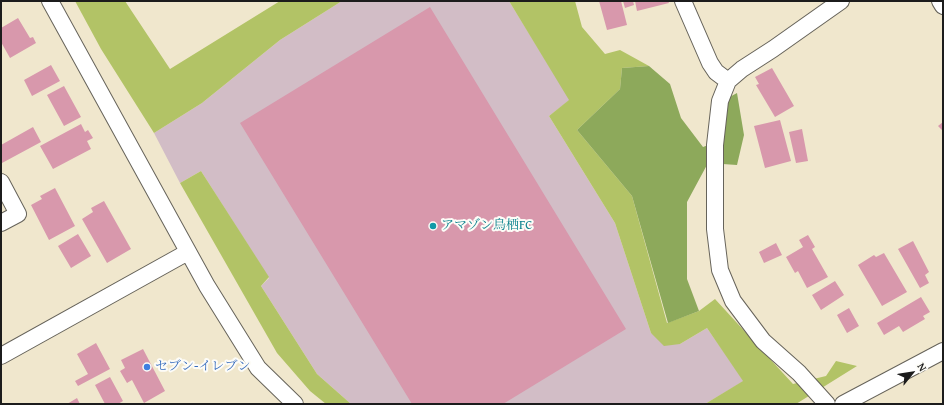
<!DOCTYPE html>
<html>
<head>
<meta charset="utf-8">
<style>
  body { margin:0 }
  #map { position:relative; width:944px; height:405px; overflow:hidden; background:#f0e7cd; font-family:"Gentium Book Plus",serif }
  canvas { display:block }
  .frame { position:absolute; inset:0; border:2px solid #1c1c1c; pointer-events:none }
  .north { position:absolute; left:892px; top:353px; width:40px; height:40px; -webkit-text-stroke:3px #fdfcf7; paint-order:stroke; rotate:60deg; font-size:11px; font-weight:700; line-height:16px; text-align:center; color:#1c1c1c }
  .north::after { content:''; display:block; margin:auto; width:14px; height:18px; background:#1c1c1c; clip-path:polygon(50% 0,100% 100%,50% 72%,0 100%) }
</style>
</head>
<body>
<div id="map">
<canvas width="944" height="405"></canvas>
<div class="frame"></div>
<div class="north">N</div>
</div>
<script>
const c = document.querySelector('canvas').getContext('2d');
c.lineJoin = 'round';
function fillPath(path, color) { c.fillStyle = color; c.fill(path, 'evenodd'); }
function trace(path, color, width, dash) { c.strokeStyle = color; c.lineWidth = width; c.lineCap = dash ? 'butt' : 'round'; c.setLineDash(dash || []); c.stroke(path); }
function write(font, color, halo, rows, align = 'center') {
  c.font = font + ' "Gentium Book Plus","Noto Serif JP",serif'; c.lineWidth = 4; c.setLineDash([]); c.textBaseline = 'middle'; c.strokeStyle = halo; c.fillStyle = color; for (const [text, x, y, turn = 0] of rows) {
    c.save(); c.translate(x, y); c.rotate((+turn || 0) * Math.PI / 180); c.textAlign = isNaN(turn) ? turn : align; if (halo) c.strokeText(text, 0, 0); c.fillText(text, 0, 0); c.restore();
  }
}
const industrial = new Path2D(`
  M342,1H509L570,100L549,116L615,223L651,333L680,344L707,328L744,381L705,404H351L317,374L261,286L269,278L201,171L180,183L154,133L202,103L280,40Z`);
const green = new Path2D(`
  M75,1H125L170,69L280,1H342L280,40L202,103L154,133L101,49Z
  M509,1H575L582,27L605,54L620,50L649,66L622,68L620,89L577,130L632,196L667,323L699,311L715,299L793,384L826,376L836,361L857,366L796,404H705L743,381L707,328L680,344L664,346L651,333L615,223L549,116L569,100Z
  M201,171L269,277L261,286L317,374L351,404H326L310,391L277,353L180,183Z`);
const forest = new Path2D(`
  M649,66L670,84L681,118L703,147L719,141L724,100L737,93L744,135L737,165L708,163L687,202V279L699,311L668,323L632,196L577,130L620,89L622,68Z`);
const building = new Path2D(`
  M599,1H621L627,25L607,30Z
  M623,1H633L634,5L625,8Z
  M635,1H668L669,3L637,11Z
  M430,7L626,329L503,404H412L240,123Z
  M18,18L30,38L33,37L36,43L10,58L1,42V28Z
  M51,65L60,81L32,96L24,80Z
  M772,68L794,106L775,117L756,85L759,84L755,77Z
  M64,86L81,117L64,126L47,95Z
  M780,120L791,161L765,168L754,126Z
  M943,122V131L938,126Z
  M81,124L85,132L88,130L93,138L87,141L91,149L53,169L40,146Z
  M33,127L41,142L2,163L1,145Z
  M802,129L808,161L796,163L789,132Z
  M55,188L75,226L49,240L31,205L42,199L40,196Z
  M104,201L131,249L107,263L82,219L93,212L91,208Z
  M78,234L91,256L71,268L58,246Z
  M808,235L815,247L812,249L828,277L807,288L798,271L795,273L786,257L803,247L799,240Z
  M913,241L929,272L925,275L929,283L920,288L898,249Z
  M776,243L782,255L764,263L759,252Z
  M884,253L907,292L882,306L858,265L874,255L876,257Z
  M835,281L844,295L821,310L812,295Z
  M921,297L930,312L923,316L925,319L903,332L899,326L884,335L877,323Z
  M849,308L859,326L847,333L837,315Z
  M96,343L110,369L78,386L75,381L88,374L77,354Z
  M143,349L165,391L144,403L132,380L127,383L120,371L125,368L121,360Z
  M110,377L123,401L118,404H105L95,385Z
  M77,398L80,404H67Z`);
const minor = new Path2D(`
  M50,1L207,286L258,368L295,404
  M683,1L710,63L716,72L728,81
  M940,1L943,6
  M1,182L18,214L1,223
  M1,356L188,252
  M827,404L799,373L763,341L733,301L720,270L715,229V145L720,101L728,81L742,69L773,49L841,1
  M843,404L943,351`);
const markers = [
  [433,226,4,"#0f9aa8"],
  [147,367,4,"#3f7fe0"]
];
const cultureNames = [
  ["アマゾン鳥栖FC",441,226]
];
const shopNames = [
  ["セブン-イレブン",155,367]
];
fillPath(industrial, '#d2bdc6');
fillPath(green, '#b2c366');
fillPath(forest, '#8da95b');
fillPath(building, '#d898ac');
trace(minor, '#66635a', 18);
trace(minor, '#fff', 16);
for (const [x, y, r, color] of markers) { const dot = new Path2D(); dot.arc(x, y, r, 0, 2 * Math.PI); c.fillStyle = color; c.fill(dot); trace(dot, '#fdfcf7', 1.5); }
write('13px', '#0d838f', '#fdfcf7', cultureNames, 'left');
write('13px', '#366cbe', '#fdfcf7', shopNames, 'left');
</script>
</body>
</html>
